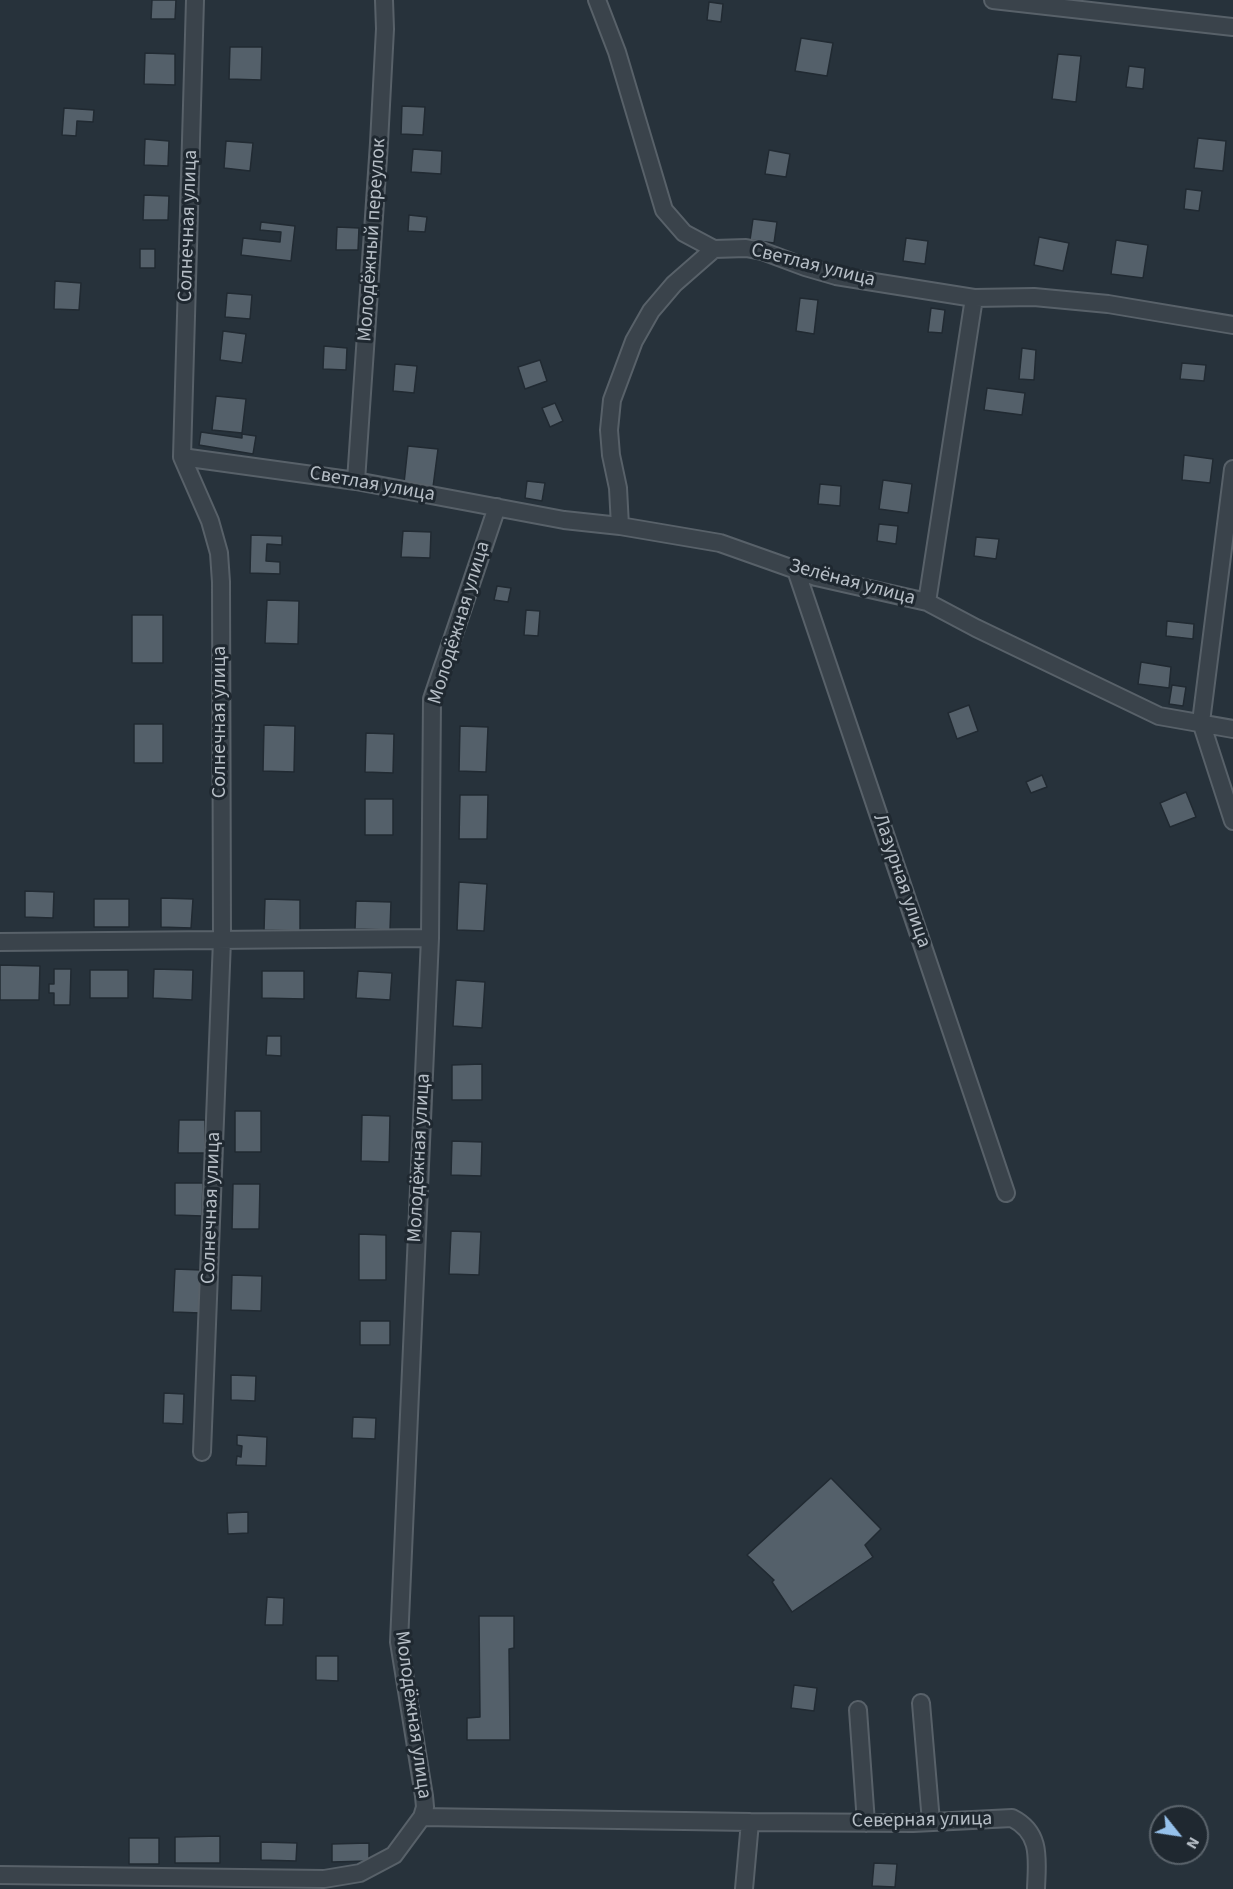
<!DOCTYPE html>
<html>
<head>
<meta charset="utf-8">
<style>
  body { margin:0 }
  #map { position:relative; width:1233px; height:1889px; overflow:hidden; background:#27323b; font-family:"Source Sans 3",sans-serif }
  canvas { display:block }
  .north { position:absolute; left:1149px; top:1805px; width:60px; height:60px; box-sizing:border-box; background:#1f2830; border:2px solid #5b646c; border-radius:50%; rotate:120deg; font-size:16px; font-weight:700; line-height:24px; text-align:center; color:#b6bec6 }
  .north::after { content:''; display:block; margin:auto; width:21px; height:27px; background:#96c1eb; clip-path:polygon(50% 0,100% 100%,50% 72%,0 100%) }
</style>
</head>
<body>
<div id="map">
<canvas width="1233" height="1889"></canvas>
<div class="north">N</div>
</div>
<script>
const c = document.querySelector('canvas').getContext('2d');
c.lineJoin = 'round';
function fillPath(path, color) { c.fillStyle = color; c.fill(path, 'evenodd'); }
function trace(path, color, width, dash) { c.strokeStyle = color; c.lineWidth = width; c.lineCap = dash ? 'butt' : 'round'; c.setLineDash(dash || []); c.stroke(path); }
function write(font, color, halo, rows, align = 'center') {
  c.font = font + ' "Source Sans 3",sans-serif'; c.lineWidth = 6; c.setLineDash([]); c.textBaseline = 'middle'; c.strokeStyle = halo; c.fillStyle = color; for (const [text, x, y, turn = 0] of rows) {
    c.save(); c.translate(x, y); c.rotate((+turn || 0) * Math.PI / 180); c.textAlign = isNaN(turn) ? turn : align; if (halo) c.strokeText(text, 0, 0); c.fillText(text, 0, 0); c.restore();
  }
}
const building = new Path2D(`
  M152,0H176L175,19H151Z
  M709,2L723,4L721,22L707,20Z
  M801,38L833,43L827,76L795,71Z
  M230,47H262L261,80L229,79Z
  M145,53L175,54V85L144,84Z
  M1058,54L1081,56L1076,102L1052,99Z
  M1129,66L1145,68L1143,89L1126,87Z
  M402,106L425,107L423,135L401,134Z
  M64,108L94,110L93,122L77,121L76,136L62,135Z
  M1198,138L1226,141L1223,171L1194,168Z
  M145,139L169,141L168,166L144,165Z
  M226,141L253,143L250,171L224,168Z
  M413,149L442,151L441,174L411,172Z
  M769,150L790,154L786,177L765,174Z
  M1186,189L1202,191L1199,211L1184,209Z
  M144,195L169,196L168,220H143Z
  M409,215L427,217L425,232L408,231Z
  M753,219L777,222L774,243L750,240Z
  M261,222L295,226L291,261L241,255L243,238L280,242L281,232L260,230Z
  M337,227L359,228L358,250H336Z
  M1039,237L1069,243L1063,271L1034,265Z
  M906,238L928,241L925,264L903,261Z
  M1116,240L1148,245L1143,278L1111,274Z
  M140,249H155V268H140Z
  M55,281L81,283L79,310L54,309Z
  M227,293L252,295L250,319L225,317Z
  M800,298L818,300L814,334L796,331Z
  M931,308L945,310L942,333L928,332Z
  M223,331L246,334L242,363L220,360Z
  M324,346L347,348L346,370L323,369Z
  M1022,348L1036,350L1034,380L1019,379Z
  M540,360L547,381L525,389L518,367Z
  M1182,363L1206,365L1204,381L1180,379Z
  M395,364L417,366L414,393L393,391Z
  M987,388L1025,393L1022,415L984,410Z
  M216,396L246,399L242,433L212,430Z
  M555,403L563,421L550,427L542,408Z
  M201,432L242,438V434L256,436L253,454L199,445Z
  M408,446L438,449L433,487L404,483Z
  M1184,455L1213,459L1210,483L1182,480Z
  M883,480L912,484L908,513L879,509Z
  M527,481L545,483L542,501L525,498Z
  M820,484L841,486L840,506L818,504Z
  M879,524L898,526L896,544L877,541Z
  M403,531L431,532L430,558L401,557Z
  M251,535L282,536V545L267,544L266,561L280,562V574L250,573Z
  M976,537L999,539L996,559L974,556Z
  M497,586L511,588L508,602L494,600Z
  M267,600L299,601L298,644L265,643Z
  M526,610L540,611L538,636L524,635Z
  M132,615H163V663H132Z
  M1167,621L1194,624L1193,639L1166,636Z
  M1141,662L1171,667L1169,688L1138,684Z
  M1172,685L1186,687L1183,706L1169,704Z
  M969,705L978,731L957,739L948,713Z
  M134,724H163V763H134Z
  M264,725L295,726L294,772L263,771Z
  M460,726L488,727L486,772L459,771Z
  M366,733L394,734L393,773L365,772Z
  M1042,775L1047,787L1031,793L1026,782Z
  M1186,792L1196,817L1170,827L1160,803Z
  M460,795H488L487,839H459Z
  M365,799H393V835H365Z
  M459,882L487,884L484,931L457,930Z
  M25,891L54,892L53,918L25,917Z
  M161,898L193,899L191,928L161,927Z
  M94,899H129V927H94Z
  M265,899L300,900V931L264,930Z
  M356,901L391,902L390,930L355,929Z
  M0,965L40,966L39,1000H0Z
  M54,969H71L70,1005H54V993H49V984H54Z
  M154,969L193,970L192,1000L153,998Z
  M90,970H128V998H90Z
  M262,971H304V999L262,998Z
  M358,971L392,973L390,1000L356,998Z
  M456,980L485,982L482,1028L453,1026Z
  M267,1036H281V1056L266,1055Z
  M482,1064V1100H452V1065Z
  M235,1111H261V1152H235Z
  M362,1115L390,1116L389,1162L361,1161Z
  M179,1120H205V1153H178Z
  M452,1141L482,1142L481,1176L451,1175Z
  M175,1183H203L202,1216L175,1215Z
  M233,1184H260L259,1229H232Z
  M451,1231L481,1232L479,1275L449,1274Z
  M359,1234L386,1235V1280H359Z
  M175,1269L202,1270L201,1313L173,1312Z
  M232,1275L262,1276L261,1311L231,1310Z
  M360,1321H390V1345H360Z
  M231,1375L256,1376L255,1401L231,1400Z
  M164,1393L184,1394L183,1424L163,1423Z
  M353,1417L376,1418L375,1439L352,1438Z
  M237,1435L267,1437L266,1466L236,1465L237,1456L241,1457L242,1446L237,1445Z
  M831,1478L881,1529L865,1545L873,1557L792,1612L772,1582L774,1580L747,1555Z
  M248,1512V1533L228,1534L227,1513Z
  M267,1597L284,1598L283,1625H265Z
  M479,1616H514V1648L509,1649L510,1740H467V1718L480,1717Z
  M316,1656H338V1681L316,1680Z
  M794,1685L817,1688L814,1711L791,1708Z
  M220,1836V1863H175V1837Z
  M129,1838H159V1864H129Z
  M261,1842L297,1843L296,1861L261,1860Z
  M369,1843V1861L332,1862V1844Z
  M874,1863L897,1864L895,1887L872,1886Z`);
const minor = new Path2D(`
  M195,0L182,457L210,521L219,553L221,582L222,940L202,1452
  M597,0L617,52L664,210L684,233L714,249
  M993,0L1233,27
  M182,457L356,481L564,520L620,526L720,543L816,577L927,602L974,298
  M1233,469L1201,722L1233,821
  M356,481L379,143L385,29L384,0
  M620,526L618,488L611,455L609,430L612,400L634,341L651,311L674,284L714,249L746,248L762,251L805,267L836,276L974,298L1034,297L1108,304L1233,325
  M796,570L1006,1193
  M927,602L976,628L1159,716L1233,729
  M0,942L430,938
  M921,1703L931,1822
  M858,1710L866,1823
  M422,1817L750,1822L744,1889
  M750,1822L913,1823L1012,1818C1042,1833 1037,1860 1036,1889
  M0,1875L324,1879L360,1873L394,1855L422,1817L425,1807L424,1796L399,1642L430,938L432,699L497,507`);
const streetNames = [
  ["Солнечная улица",189,226,-88],
  ["Молодёжный переулок",373,240,-86],
  ["Светлая улица",813,266,14],
  ["Светлая улица",372,485,10],
  ["Зелёная улица",852,583,15],
  ["Молодёжная улица",460,623,-73],
  ["Солнечная улица",221,722,-90],
  ["Лазурная улица",901,881,71],
  ["Молодёжная улица",420,1158,-87],
  ["Солнечная улица",212,1208,-88],
  ["Молодёжная улица",412,1715,82],
  ["Северная улица",922,1821,-1]
];
fillPath(building, '#54606a');
trace(building, '#212a32', 1.5);
trace(minor, '#586169', 20);
trace(minor, '#3a434b', 16);
write('20px', '#b6bec6', '#1f2830', streetNames);
</script>
</body>
</html>
